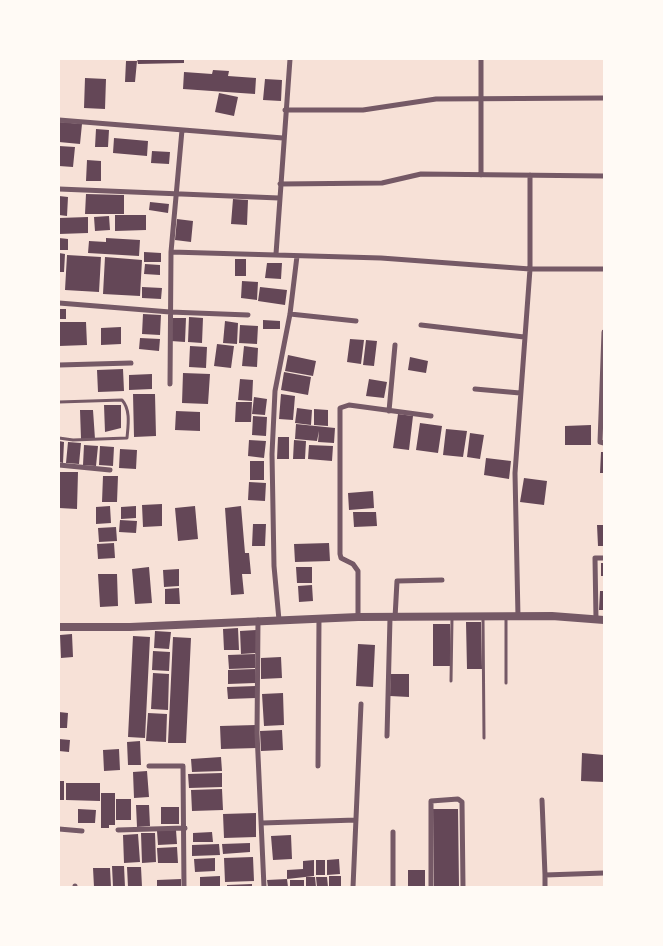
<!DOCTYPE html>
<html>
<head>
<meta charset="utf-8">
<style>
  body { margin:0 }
  #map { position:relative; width:663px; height:946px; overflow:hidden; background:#f7e1d7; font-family:"Nunito Sans",sans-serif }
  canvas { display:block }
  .frame { position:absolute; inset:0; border:60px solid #fffaf5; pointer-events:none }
</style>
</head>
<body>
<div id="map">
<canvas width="663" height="946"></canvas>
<div class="frame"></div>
</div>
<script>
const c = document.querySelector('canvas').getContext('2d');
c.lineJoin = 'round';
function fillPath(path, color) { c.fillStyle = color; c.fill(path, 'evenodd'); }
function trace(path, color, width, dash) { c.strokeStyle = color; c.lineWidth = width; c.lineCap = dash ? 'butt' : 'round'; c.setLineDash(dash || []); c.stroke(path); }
const building = new Path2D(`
  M137,59H184V63L138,64Z
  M126,61H137L135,82H125Z
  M213,70L229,71L228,76L256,78L255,94L183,89L184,72L212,74Z
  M85,78L106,79L105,109L84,108Z
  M265,79L282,80L281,101L263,100Z
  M219,93L238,97L234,116L215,112Z
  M59,122L82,124L80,144L59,142Z
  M96,129L109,130L108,147H95Z
  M114,138L148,141L147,156L113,153Z
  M59,146L75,147L73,167L59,166Z
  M152,151L170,152L169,164L151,163Z
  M87,160L101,161V181H86Z
  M86,194L124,195V214H85Z
  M59,196L68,197L67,216L59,215Z
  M233,199L248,200L247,225L231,224Z
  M150,202L169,204L168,213L149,210Z
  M115,215H146V230L115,231Z
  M109,216L110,230L95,231L94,217Z
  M88,217V233L59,234V218Z
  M177,219L193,221L191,242L175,240Z
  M59,238L68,239V250H59Z
  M106,238L140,240L139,256L88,253L89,241L106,242Z
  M144,252L161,253V262H144Z
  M59,253L65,254L64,272H59Z
  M67,255L101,257L99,292L65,290Z
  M105,257L142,260L140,296L103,294Z
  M235,259H246V276H235Z
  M267,263H282L281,279L265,278Z
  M145,264L160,265V275L144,274Z
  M242,281L258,282L257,300L241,298Z
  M142,287L162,288L161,299L142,298Z
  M260,287L287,290L285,305L258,301Z
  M59,309H66V319H59Z
  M143,314L161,315L160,335L142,334Z
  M189,317L203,318L202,343L188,342Z
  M172,318H186L185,342L171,341Z
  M263,320L280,321V329H263Z
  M225,321L238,323L237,344L223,343Z
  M59,322H86L87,345L59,346Z
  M240,325L258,326L257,344L239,343Z
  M121,327V344L101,345V328Z
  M140,338L160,339L159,351L139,349Z
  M350,339L364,340L361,364L347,362Z
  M366,340L377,341L374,366L363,365Z
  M217,344L234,346L231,368L214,366Z
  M190,346L207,347L206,368L189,367Z
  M244,346L258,348L257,367L242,366Z
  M288,355L316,361L313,376L285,371Z
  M410,357L428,361L426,373L408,370Z
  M123,369L124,391L98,392L97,370Z
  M284,372L311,377L308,395L281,390Z
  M183,373L210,374L208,404L182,403Z
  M152,374V389L129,390V375Z
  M240,379L253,380L252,401L238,400Z
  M369,379L387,382L384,398L366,396Z
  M133,394H155L156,436L134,437Z
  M281,394L295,396L293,420L279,419Z
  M254,397L267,399L265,415L252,414Z
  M236,402H252L251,422H235Z
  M104,405H121V428L105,432Z
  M297,408L312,410L311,425L295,423Z
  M314,409L328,410V426L314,425Z
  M80,410H93L95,439H81Z
  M176,411L200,412V431L175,430Z
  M398,414L413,416L409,450L393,448Z
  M253,416L267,417L266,436L252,435Z
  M420,423L442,426L438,453L416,450Z
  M296,424L335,428L334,443L318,442L319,431L317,441L295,439Z
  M591,425V445H565V426Z
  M446,429L467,431L463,457L443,455Z
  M470,433L484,435L480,459L467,457Z
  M278,437H289V459H277Z
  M249,440L266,441L264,458L248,456Z
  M294,440L306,441L305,459H293Z
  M59,441L64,442L63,463L59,462Z
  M68,442L81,443L79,464L66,463Z
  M84,445L98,446L96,466L83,465Z
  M309,445L333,446L332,461L308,459Z
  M100,446L114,447L113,466L99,465Z
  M120,449L137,450L136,469L119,468Z
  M601,452H604V473H600Z
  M486,458L511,461L509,479L484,475Z
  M250,461H264V480H250Z
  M59,472H78L77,509L59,508Z
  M103,476H118L117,502H102Z
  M524,478L547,481L544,505L520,502Z
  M249,482L266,483L265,501L248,500Z
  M373,491L374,508L349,510L348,493Z
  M162,504V526L143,527L142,505Z
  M110,506L111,523L96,524V507Z
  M136,506V518L121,519V507Z
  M195,506L198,539L178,541L175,508Z
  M241,506L245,553H249L251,574H242L244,594L231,595L225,508Z
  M353,512H376L377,526L354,527Z
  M120,520L137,521L136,533L119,532Z
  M253,524H266L265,546H252Z
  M597,525H604V546H598Z
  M116,527L117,541L99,542L98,528Z
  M114,543L115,558L98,559L97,544Z
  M329,543L330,561L295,562L294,544Z
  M601,563H604V576H601Z
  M149,567L152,603L135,604L132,569Z
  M296,567H312V583H297Z
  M179,569V586L164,587L163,570Z
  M98,574H117L118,606L100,607Z
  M312,585L313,601L299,602L298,586Z
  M179,588L180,604H165V589Z
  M600,591H604V610H599Z
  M466,622H481L482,669H467Z
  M433,624H450L451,666H433Z
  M238,628L239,650H224L223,629Z
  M256,630V653L241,654L240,631Z
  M155,631L171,632L169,649L154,648Z
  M72,634L73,657L61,658L60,635Z
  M133,636L150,637L145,738L128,737Z
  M173,637L191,638L186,743H168Z
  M358,644L375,645L373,687L356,686Z
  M153,651L170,652L169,671L152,670Z
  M255,654V668L229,669L228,655Z
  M281,657L282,678L261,679V658Z
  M255,669V683L228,684V670Z
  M153,673L169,674L168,710L151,709Z
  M391,674H409V697L390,696Z
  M256,686V698L228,699L227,687Z
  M283,693L284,725L264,726L262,694Z
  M59,712L68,713L67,728H59Z
  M148,713L167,714L166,742L146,741Z
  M256,725L257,748L221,749L220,726Z
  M282,730L283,750L261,751L260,731Z
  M59,739L70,740L69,752L59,751Z
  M140,741L141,765H128L127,742Z
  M119,749L120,770L104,771L103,750Z
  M582,753L604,755V782L581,781Z
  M221,757L222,771L192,772L191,759Z
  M147,771L149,797L134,798L133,772Z
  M222,773V787L189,788L188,774Z
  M59,781H64V800H59Z
  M66,783H100V801L66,800Z
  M222,789L223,810L192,811L191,790Z
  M101,793H115V825H109V828H101Z
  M116,799H131V820H116Z
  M136,805H149L150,826L137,827Z
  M161,807H179V824H161Z
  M78,809L96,810L95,823H78Z
  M433,809H458L459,887H434Z
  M256,813V837L224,838L223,814Z
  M176,830L177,844L158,845L157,831Z
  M212,832L213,842H193V833Z
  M141,833H155L156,862L142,863Z
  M138,834L140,862L124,863L123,835Z
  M291,835L292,859L273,860L271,836Z
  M250,843V852L223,854L222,844Z
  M219,844L220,855L192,856V845Z
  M177,847L178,863H158L157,848Z
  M253,857L254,881L225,882L224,858Z
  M215,858V871L195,872L194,859Z
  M339,859L340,874L327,875V860Z
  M314,860V876L287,879V870L303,869V861Z
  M316,860H325V875H316Z
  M112,866H124L125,887H113Z
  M127,867H141L142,887H128Z
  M93,868H110L111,887H94Z
  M408,870H425V887H408Z
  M220,876V887H200V877Z
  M329,876H341V887H329Z
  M306,877H315L316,887H306Z
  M316,877H327L328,887H317Z
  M181,879V887H157V880Z
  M287,879L288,887H268L267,880Z
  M290,880H304V887H290Z
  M252,884V887H227V885Z`);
const service = new Path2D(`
  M59,402L122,400C131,410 128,426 127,438L73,440L59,438
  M483,618L484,738
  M451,681L452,618
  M506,683V618`);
const minor = new Path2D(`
  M481,59V175
  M285,110H363L436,99L604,98
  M59,120L283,138
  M280,184L382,183L421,174L604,176
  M59,189L279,198
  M171,252L381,258L530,269H604
  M276,254L290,59
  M59,303L170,312L248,315
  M290,314L356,321
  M421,325L524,337
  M604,332L600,442L604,443
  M59,365L131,363
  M170,384L171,252L182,130
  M475,389L520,393
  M389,411L395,345
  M59,465L110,470
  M358,617V571L353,564L341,558L340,554V408L349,405L431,416
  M518,617L515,473L530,269V175
  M395,618L397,581L442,580
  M596,619L595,558H604
  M258,620L257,733L264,887
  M279,620L274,566L272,454L275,391L290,314L297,256
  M387,736L390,618
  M149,766H183L184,887
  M318,766L319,618
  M542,800L545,875
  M262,823L356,820
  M59,829L82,831
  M118,830L185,828
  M393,832V887
  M75,886V887
  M353,887L361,704
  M431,887V801L458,799L462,802L463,887
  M545,887V875L604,873`);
const tertiary = new Path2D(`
  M59,627H130L358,617L552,616L604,620`);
fillPath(building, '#644757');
trace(service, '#755966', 3);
trace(minor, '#755966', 5);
trace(tertiary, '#755966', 8);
</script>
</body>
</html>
